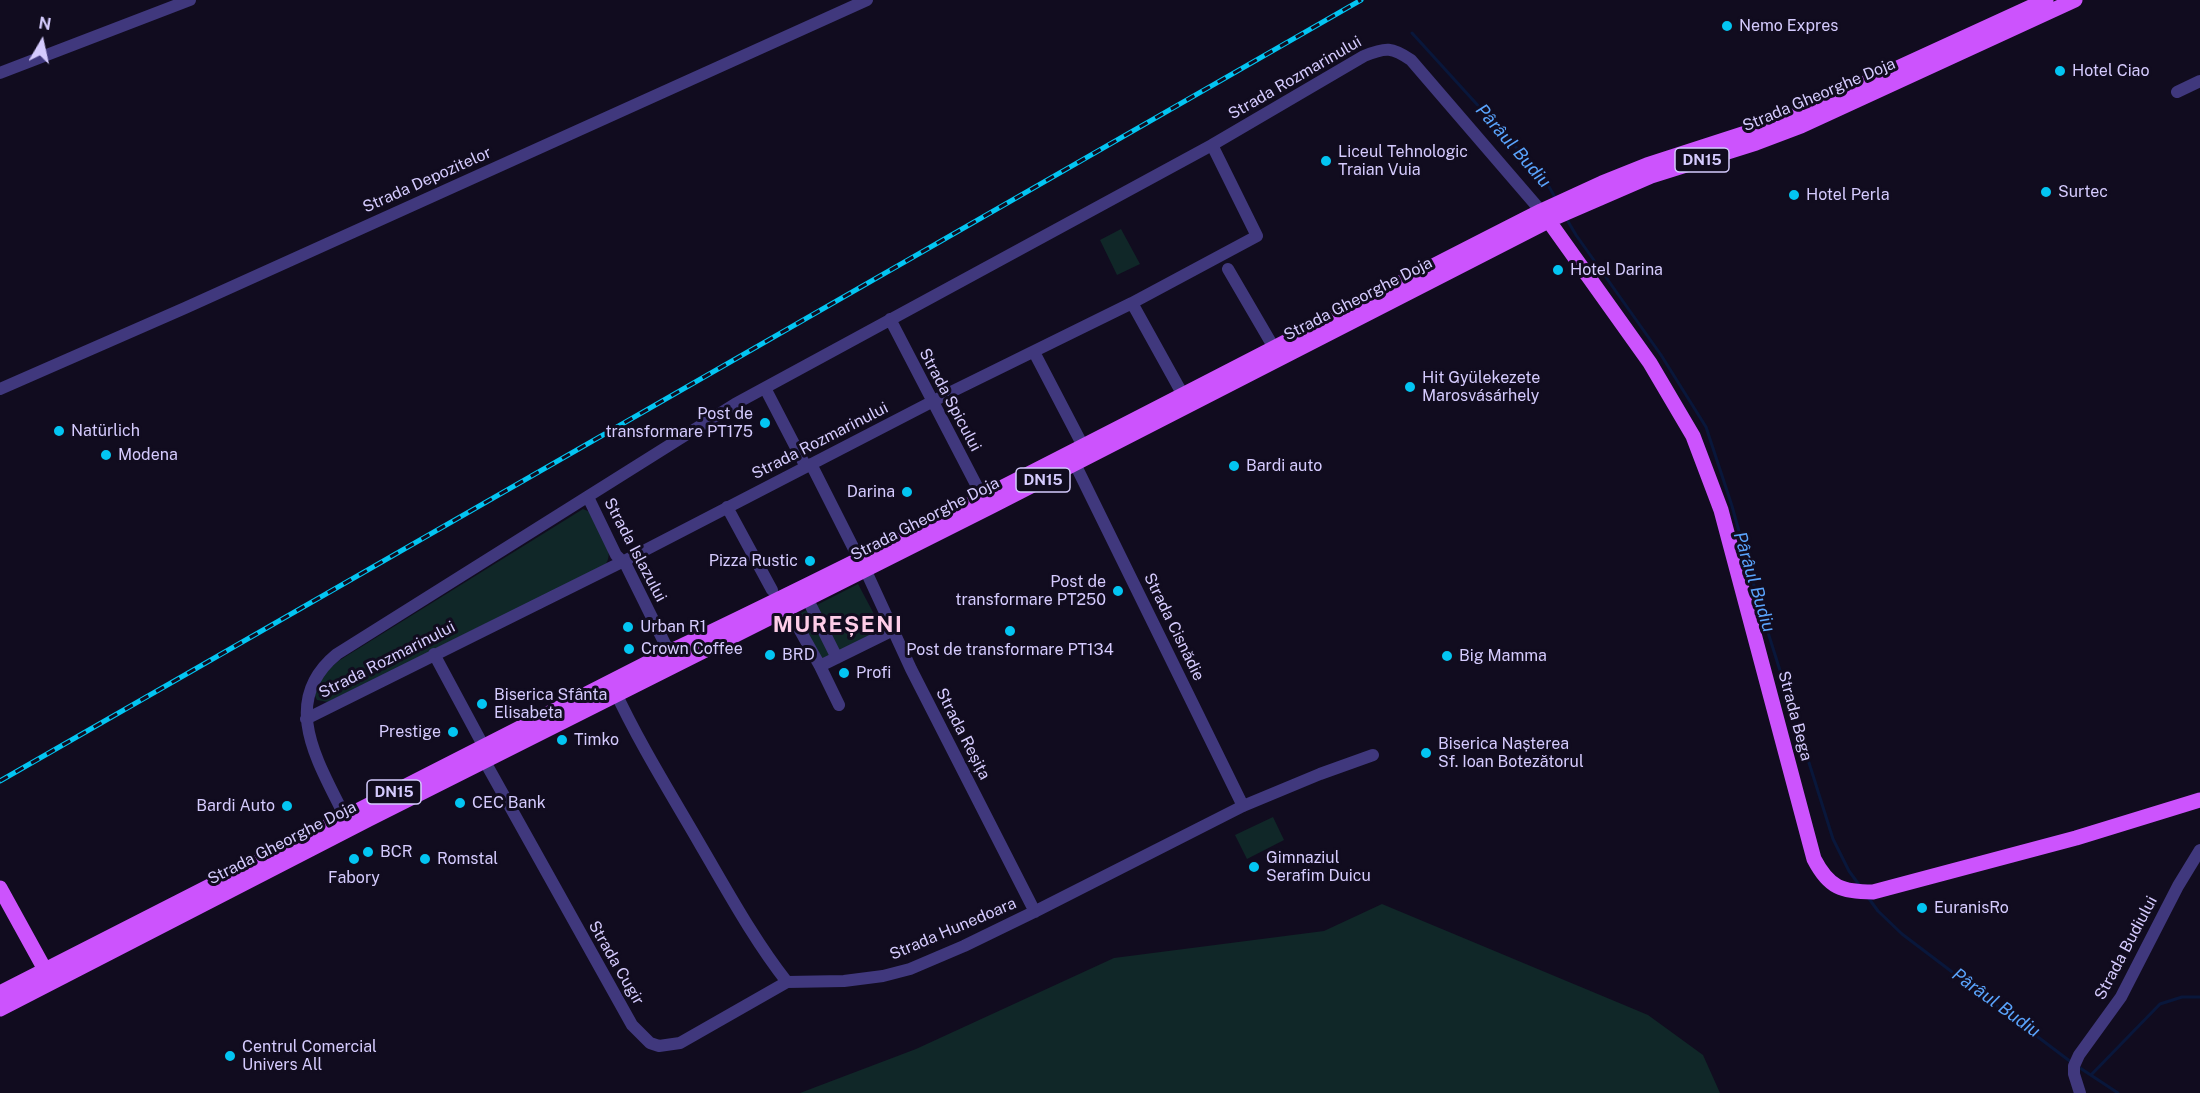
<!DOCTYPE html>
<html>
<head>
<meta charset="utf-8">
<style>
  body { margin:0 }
  #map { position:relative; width:2200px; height:1093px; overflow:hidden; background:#110c1f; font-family:"Public Sans",sans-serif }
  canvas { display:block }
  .north { position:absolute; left:12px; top:12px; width:60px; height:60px; -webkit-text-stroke:4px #110c1f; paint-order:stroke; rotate:9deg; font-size:16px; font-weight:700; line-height:24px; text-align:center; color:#d5cbfe }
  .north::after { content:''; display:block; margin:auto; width:21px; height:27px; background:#d5cbfe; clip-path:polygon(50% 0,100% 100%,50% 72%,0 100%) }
</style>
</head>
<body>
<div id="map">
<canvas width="2200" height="1093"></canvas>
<div class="north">N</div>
</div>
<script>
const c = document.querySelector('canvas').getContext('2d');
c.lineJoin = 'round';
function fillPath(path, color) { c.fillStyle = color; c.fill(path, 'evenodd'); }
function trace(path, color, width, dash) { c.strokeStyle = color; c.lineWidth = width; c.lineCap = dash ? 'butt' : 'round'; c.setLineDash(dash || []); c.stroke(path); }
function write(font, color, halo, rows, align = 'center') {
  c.font = font + ' "Public Sans",sans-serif'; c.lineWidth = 6; c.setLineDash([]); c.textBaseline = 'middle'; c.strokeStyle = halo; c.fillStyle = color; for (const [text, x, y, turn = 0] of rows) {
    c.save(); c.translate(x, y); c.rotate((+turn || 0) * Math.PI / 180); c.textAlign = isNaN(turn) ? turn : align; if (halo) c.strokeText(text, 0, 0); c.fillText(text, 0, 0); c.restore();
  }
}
const green = new Path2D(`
  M1121,229L1140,264L1117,275L1100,240Z
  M583,509L590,512C597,526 617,551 605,565L328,702L317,700L315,696C316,680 327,670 340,660Z
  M858,584L883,631L821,663L797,615Z
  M1273,817L1284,840L1247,859L1235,835Z
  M1382,904L1648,1015L1703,1055L1720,1093H800L916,1049L1114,958L1324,931Z`);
const stream = new Path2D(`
  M1412,33L1544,178L1556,199
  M1566,218L1576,235L1661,355L1706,427L1732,506L1760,607L1833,839L1849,871L1860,886
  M1867,896L1878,911L1902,934L2071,1062
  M2077,1066L2118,1093
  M2091,1075L2160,1004L2182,997H2200`);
const minor = new Path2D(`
  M0,73L190,0
  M2177,92L2200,81
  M1228,269L1277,353
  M1132,303L1183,395
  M890,319L982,496
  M1034,352L1083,446
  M765,388L806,467
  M0,389L185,308L867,0
  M811,464L859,559
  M1075,464L1243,806
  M588,497L616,555L626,565L669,652
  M727,507L772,590
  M865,569L911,669L1035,912
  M811,606L837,658
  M797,625L820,666
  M434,654L484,747
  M614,689C639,743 671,794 701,846C728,892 754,940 787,982
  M839,705L820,666L887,633
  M306,719L628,559L947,394L1132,303L1257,236L1212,145
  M484,760L632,1025L650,1043L659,1046L680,1043L787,982L844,981L883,976L910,969L964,946L1038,910L1243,806L1320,774L1373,755
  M345,817C319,763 278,702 337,654L735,404L1212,145L1364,56C1386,47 1392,47 1411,60L1541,211
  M2080,1093L2074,1074V1066L2079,1055L2121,997L2178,886L2200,850`);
const major = new Path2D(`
  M1543,213L1650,363L1693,436L1721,510L1814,859C1829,888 1842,892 1873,892L2076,838L2200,800
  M0,888L49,977
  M0,993L669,652C963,512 1251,358 1541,211L1602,183L1647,165L1752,131L1797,114L2046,0
  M0,1009L369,819L992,506L1554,218L1651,176L1756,143L1801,126L2075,0`);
const rail = new Path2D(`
  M0,781L1361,0`);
const markers = [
  [1727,26,6,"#03c5f2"],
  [2060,71,6,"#03c5f2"],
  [1326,161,6,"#03c5f2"],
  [2046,192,6,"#03c5f2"],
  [1794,195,6,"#03c5f2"],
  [1558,270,6,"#03c5f2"],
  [1410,387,6,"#03c5f2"],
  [765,423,6,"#03c5f2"],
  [59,431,6,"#03c5f2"],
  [106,455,6,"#03c5f2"],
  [1234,466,6,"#03c5f2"],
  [907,492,6,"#03c5f2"],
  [810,561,6,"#03c5f2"],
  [1118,591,6,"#03c5f2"],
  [628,627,6,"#03c5f2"],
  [1010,631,6,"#03c5f2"],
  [629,649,6,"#03c5f2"],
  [770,655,6,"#03c5f2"],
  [1447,656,6,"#03c5f2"],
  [844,673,6,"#03c5f2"],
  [482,704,6,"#03c5f2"],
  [453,732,6,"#03c5f2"],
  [562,740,6,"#03c5f2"],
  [1426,753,6,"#03c5f2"],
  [460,803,6,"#03c5f2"],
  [287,806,6,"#03c5f2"],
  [368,852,6,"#03c5f2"],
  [354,859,6,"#03c5f2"],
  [425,859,6,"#03c5f2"],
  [1254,867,6,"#03c5f2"],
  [1922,908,6,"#03c5f2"],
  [230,1056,6,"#03c5f2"]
];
const shields = [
  [1702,160,54],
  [1043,480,54],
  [394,792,54]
];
const shieldNames = [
  ["DN15",1702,160],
  ["DN15",1043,480],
  ["DN15",394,792]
];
const poiNames = [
  ["Nemo Expres",1739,26],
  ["Hotel Ciao",2072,71],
  ["Liceul Tehnologic",1338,152],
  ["Traian Vuia",1338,170],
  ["Surtec",2058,192],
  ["Hotel Perla",1806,195],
  ["Hotel Darina",1570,270],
  ["Hit Gyülekezete",1422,378],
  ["Marosvásárhely",1422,396],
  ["Post de",753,414,"right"],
  ["transformare PT175",753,432,"right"],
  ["Natürlich",71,431],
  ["Modena",118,455],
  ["Bardi auto",1246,466],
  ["Darina",895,492,"right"],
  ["Pizza Rustic",798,561,"right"],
  ["Post de",1106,582,"right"],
  ["transformare PT250",1106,600,"right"],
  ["Urban R1",640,627],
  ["Crown Coffee",641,649],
  ["Post de transformare PT134",1010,650,"center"],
  ["BRD",782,655],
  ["Big Mamma",1459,656],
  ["Profi",856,673],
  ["Biserica Sfânta",494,695],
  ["Elisabeta",494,713],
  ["Prestige",441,732,"right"],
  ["Timko",574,740],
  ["Biserica Nașterea",1438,744],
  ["Sf. Ioan Botezătorul",1438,762],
  ["CEC Bank",472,803],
  ["Bardi Auto",275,806,"right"],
  ["BCR",380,852],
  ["Gimnaziul",1266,858],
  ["Serafim Duicu",1266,876],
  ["Romstal",437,859],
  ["Fabory",354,878,"center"],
  ["EuranisRo",1934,908],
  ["Centrul Comercial",242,1047],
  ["Univers All",242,1065]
];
const streetNames = [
  ["Strada Rozmarinului",1295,78,-30],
  ["Strada Gheorghe Doja",1819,95,-23],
  ["Strada Depozitelor",427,180,-24],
  ["Strada Gheorghe Doja",1358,299,-27],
  ["Strada Spicului",950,400,62],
  ["Strada Rozmarinului",820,441,-27],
  ["Strada Gheorghe Doja",925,519,-27],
  ["Strada Islazului",635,550,62],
  ["Strada Cisnădie",1174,627,64],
  ["Strada Rozmarinului",387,660,-27],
  ["Strada Bega",1795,716,75],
  ["Strada Reșița",963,734,63],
  ["Strada Gheorghe Doja",282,843,-27],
  ["Strada Hunedoara",953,929,-23],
  ["Strada Budiului",2126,948,-62],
  ["Strada Cugir",616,963,60]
];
const waterNames = [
  ["Pârâul Budiu",1513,146,49],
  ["Pârâul Budiu",1754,582,73],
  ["Pârâul Budiu",1996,1003,36]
];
const districtNames = [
  ["MUREȘENI",838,625]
];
fillPath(green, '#102728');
trace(stream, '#09173b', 3);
trace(minor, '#40387d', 12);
trace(major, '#cc53fd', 15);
trace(rail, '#03c5f2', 5);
trace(rail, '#110c1f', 3, [9]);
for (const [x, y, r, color] of markers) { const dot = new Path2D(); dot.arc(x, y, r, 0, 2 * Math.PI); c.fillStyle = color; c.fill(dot); trace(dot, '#110c1f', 2); }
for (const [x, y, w] of shields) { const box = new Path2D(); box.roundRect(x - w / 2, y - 12, w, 24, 4.5); c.fillStyle = '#110c1f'; c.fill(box); trace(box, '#d5cbfe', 1.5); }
write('bold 15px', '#d5cbfe', null, shieldNames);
write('16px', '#d5cbfe', '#110c1f', poiNames, 'left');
write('16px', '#d5cbfe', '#110c1f', streetNames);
write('italic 18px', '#5aa4fd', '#110c1f', waterNames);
c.letterSpacing = '1.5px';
write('bold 22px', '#fecde8', '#110c1f', districtNames);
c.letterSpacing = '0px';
</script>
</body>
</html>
